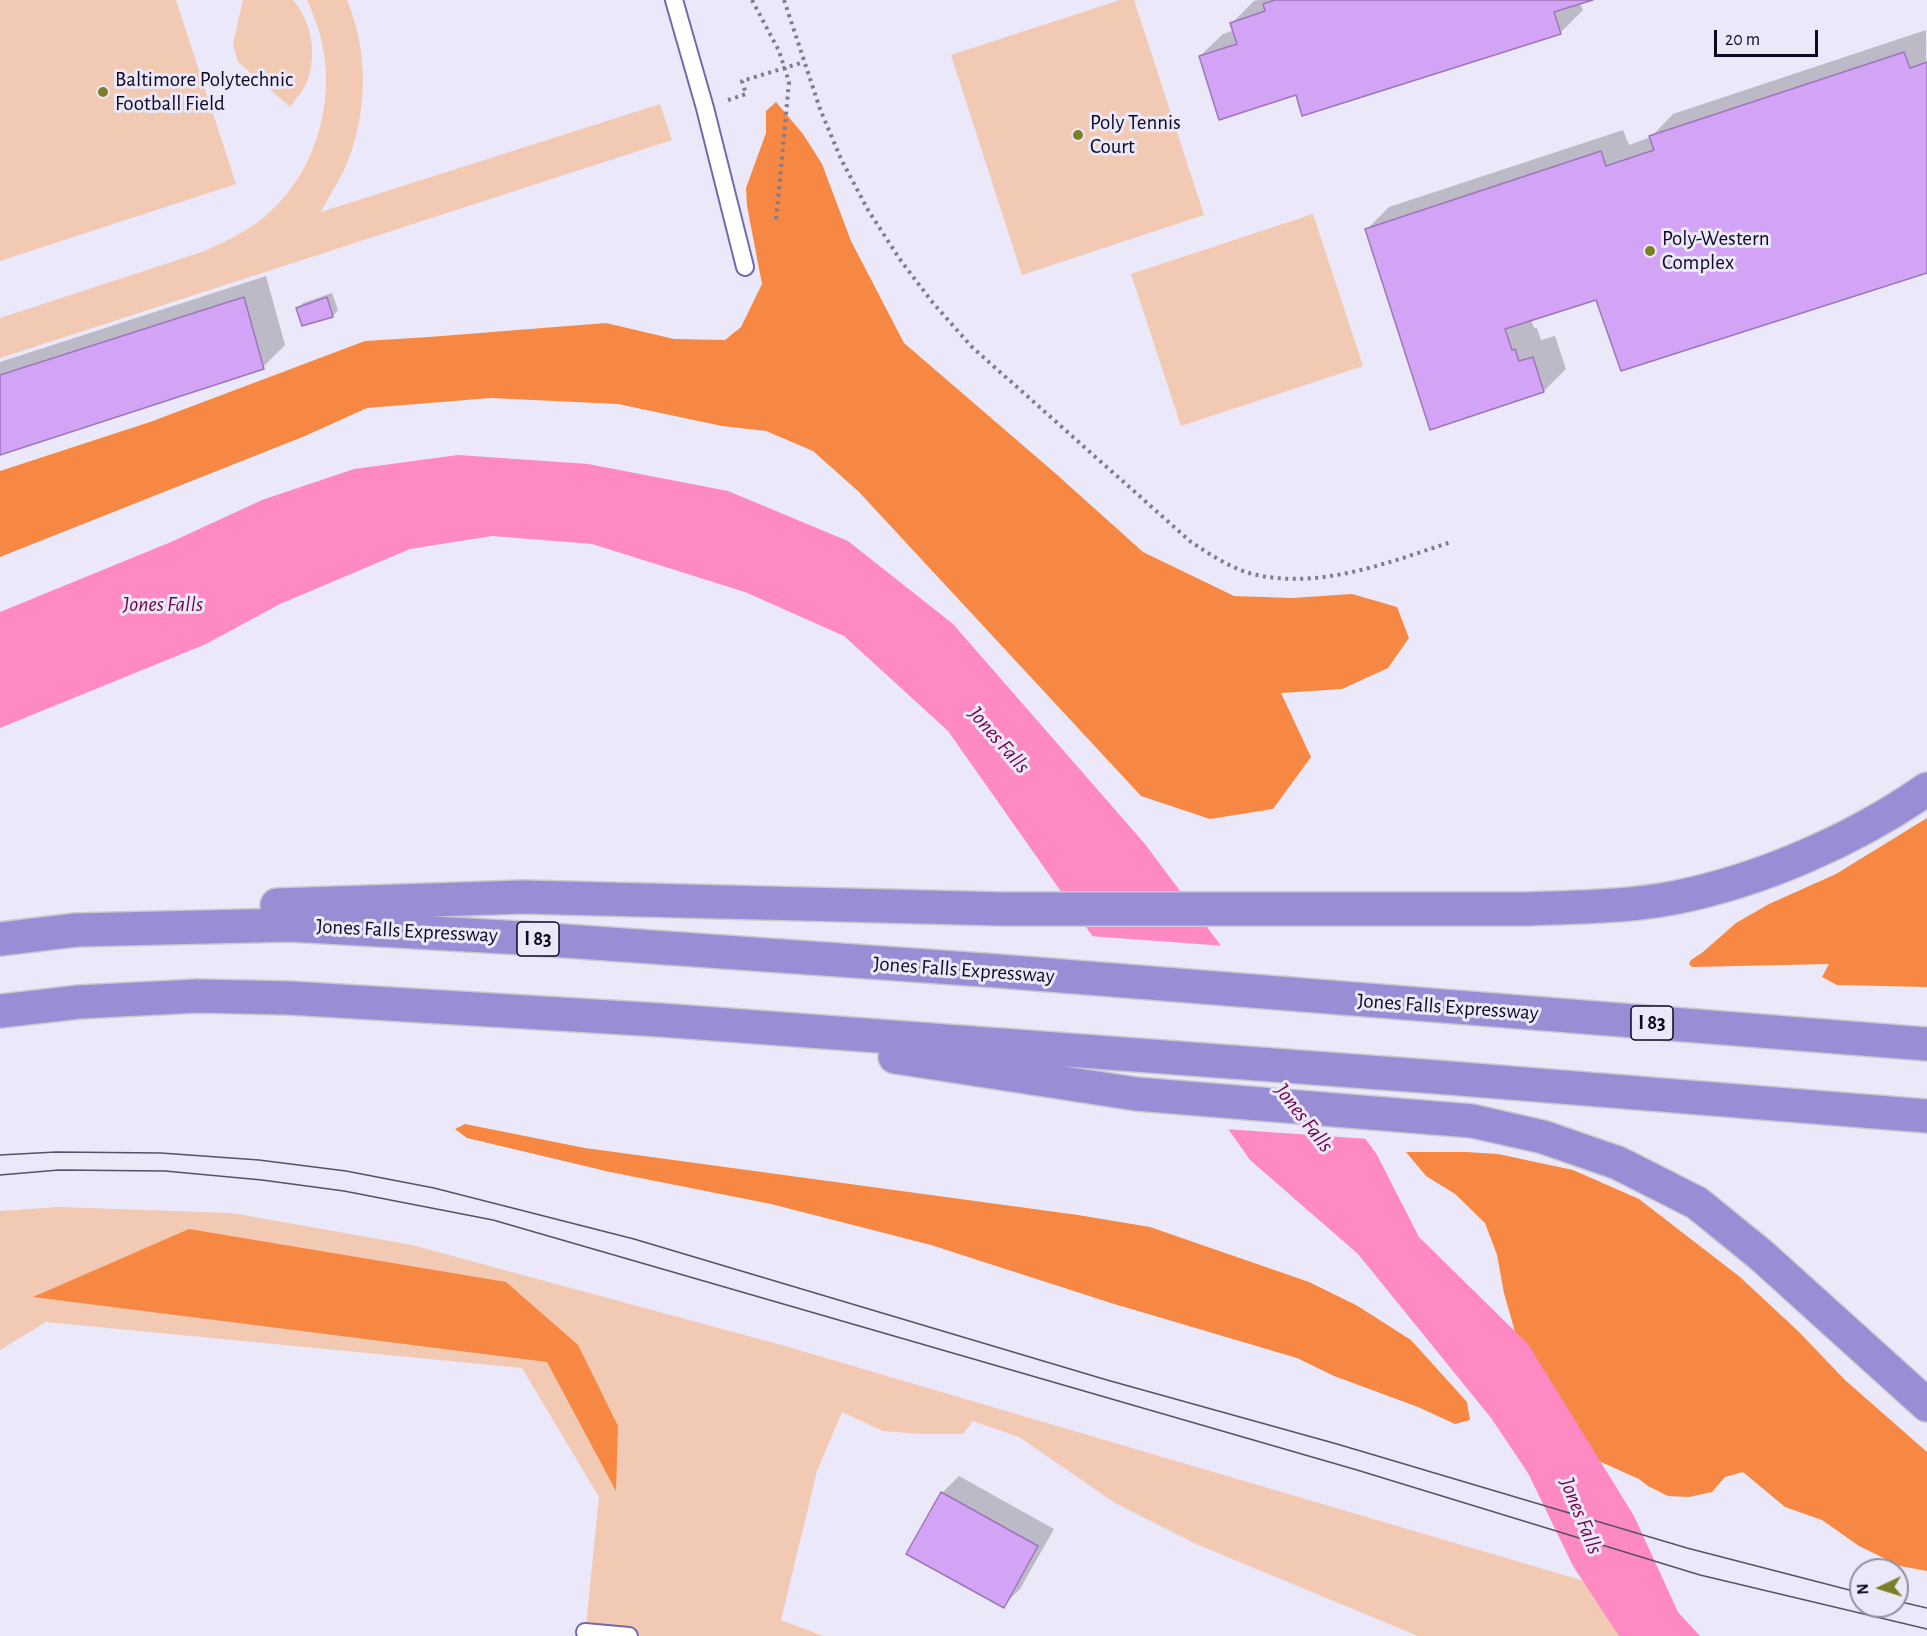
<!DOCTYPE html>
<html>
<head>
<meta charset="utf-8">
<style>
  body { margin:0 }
  #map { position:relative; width:1927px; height:1636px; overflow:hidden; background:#ebe9f9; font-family:"Alegreya Sans",sans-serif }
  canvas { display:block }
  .north { position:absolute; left:1849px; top:1558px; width:60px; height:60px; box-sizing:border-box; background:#ebe9f9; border:2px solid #938fa3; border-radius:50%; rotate:266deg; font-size:16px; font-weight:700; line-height:24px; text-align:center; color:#0f0823 }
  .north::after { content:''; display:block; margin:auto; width:21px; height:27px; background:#7d7f28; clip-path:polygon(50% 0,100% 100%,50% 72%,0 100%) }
  .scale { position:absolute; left:1714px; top:30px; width:104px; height:27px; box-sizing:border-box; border:3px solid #0f0823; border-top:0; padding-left:8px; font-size:18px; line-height:21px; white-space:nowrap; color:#0f0823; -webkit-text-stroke:4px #ebe9f9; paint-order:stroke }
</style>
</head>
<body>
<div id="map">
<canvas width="1927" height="1636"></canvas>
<div class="north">N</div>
<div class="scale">20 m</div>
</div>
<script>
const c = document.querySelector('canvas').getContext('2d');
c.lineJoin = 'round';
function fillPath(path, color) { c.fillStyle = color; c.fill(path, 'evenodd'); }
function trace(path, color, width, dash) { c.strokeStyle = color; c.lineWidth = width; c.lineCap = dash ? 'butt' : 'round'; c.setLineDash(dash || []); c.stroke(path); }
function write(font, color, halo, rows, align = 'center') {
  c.font = font + ' "Alegreya Sans",sans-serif'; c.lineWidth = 6; c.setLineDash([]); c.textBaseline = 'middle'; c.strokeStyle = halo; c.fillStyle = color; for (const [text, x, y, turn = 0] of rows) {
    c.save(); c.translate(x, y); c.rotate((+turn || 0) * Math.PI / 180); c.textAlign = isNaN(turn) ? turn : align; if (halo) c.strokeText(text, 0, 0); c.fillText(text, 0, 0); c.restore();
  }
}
const green = new Path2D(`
  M0,0H176L236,184L0,261Z
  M243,0H293C312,22 318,56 306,84C302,92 295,100 290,107L238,62L233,44Z
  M307,0H347C369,53 368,115 345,168C338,183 328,197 321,212L660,104L672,140L0,358V318L205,251C228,240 252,229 271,211C316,169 335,103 322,43C319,28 313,14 307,0Z
  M1120,0H1134L1204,215L1022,275L951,55Z
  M1313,214L1363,366L1181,426L1131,274Z
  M59,1207L232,1213L412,1245L785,1346L1659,1603L1675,1636H1418L1196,1544L1115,1503L1019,1437L973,1421L963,1434H922L883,1431L842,1412L817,1471L781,1620L823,1636H585L599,1497L522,1368L46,1322L0,1350V1211Z`);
const forest = new Path2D(`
  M776,102L803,134L822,164L851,241L904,343L1055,473L1143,552L1234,596L1292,598L1352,594L1397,607L1409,638L1388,668L1342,689L1281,693L1311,757L1273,809L1210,819L1141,796L859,492L813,451L766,431L722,426L618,404L491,398L367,408L305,436L0,557V471L150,422L365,341L429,337L606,323L674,339L725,340L741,327L762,284L747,206L746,188L766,133V111Z
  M1927,818V987L1837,985L1822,977L1829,964L1692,967L1689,964L1691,960L1703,952L1736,923L1769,904L1836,874Z
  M465,1124L585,1148L1078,1215L1150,1227L1309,1282L1356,1305L1411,1340L1467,1402L1470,1420L1455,1424L1418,1407L1334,1376L1297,1358L1111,1303L931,1245L771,1204L610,1172L467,1138L455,1129Z
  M1406,1152H1466L1498,1154L1573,1170L1639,1199L1740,1277L1798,1331L1845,1380L1927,1452V1571L1900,1566L1859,1546L1822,1520L1785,1507L1743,1472L1725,1477L1712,1492L1689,1497L1668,1496L1648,1486L1639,1479L1574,1450L1519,1346L1504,1293L1497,1255L1485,1223L1455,1194L1426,1176Z
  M189,1229L506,1282L578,1345L618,1426L616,1491L547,1362L33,1297Z`);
const water = new Path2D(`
  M458,455L588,464L728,491L848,541L953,624L1145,844L1376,1153L1419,1237L1528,1344L1634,1516L1678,1612L1700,1636H1619L1573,1566L1528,1473L1491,1418L1358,1254L1250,1160L948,731L844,636L745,592L592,544L492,536L410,549L280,604L206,644L0,728V612L171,542L262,500L354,469Z`);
const pier = new Path2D(`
  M1089,936L1225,946L1369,1139L1225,1129Z`);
const shadow = new Path2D(`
  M1258,0H1588L1580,3L1583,10L1561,32L1303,114L1297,94L1200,56L1223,34L1234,30L1232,23L1254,1Z
  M1926,30L1927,271L1597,298L1531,320L1534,328H1537L1541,340L1555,336L1566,369L1544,391L1367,229L1389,207L1623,130L1629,145L1651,137L1673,114Z
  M266,276L285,345L263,367L0,454V362Z
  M332,293L338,310L333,316L303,324L298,308L303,303Z
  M959,1476L1054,1529L1020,1589L1003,1606L942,1493Z`);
const building = new Path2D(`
  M1275,0H1593L1554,12L1561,34L1302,116L1296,95L1219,120L1199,56L1237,44L1230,23L1265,11L1263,4Z
  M1904,52L1910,68L1927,62V273L1621,371L1596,300L1505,329L1512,350L1515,349L1519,361L1533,357L1544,392L1430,430L1365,229L1601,151L1606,166L1654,150L1649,136Z
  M244,297L264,369L0,455V375Z
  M327,297L333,317L302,326L296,308Z
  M941,1492L1038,1546L1004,1608L906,1554Z`);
const path = new Path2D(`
  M752,0L779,51L789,82L776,221
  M784,0L820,109L841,159L868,210L901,261L933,303L972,347L1191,542C1211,555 1233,570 1257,575C1322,589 1390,562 1451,542
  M728,100L746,94L742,81L804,62`);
const lane = new Path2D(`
  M674,0L705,108L745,267
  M585,1632L629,1636`);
const highway = new Path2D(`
  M277,905L523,897L1004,909H1527C1576,907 1625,907 1673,898C1760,881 1854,840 1927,789
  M0,939L76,930L290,925L522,938L998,971L1927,1044
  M0,1011L79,1002L197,996L289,998L660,1020L1436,1077L1927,1116
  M895,1057L1136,1094L1472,1121L1543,1137L1618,1163L1697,1203L1761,1255L1927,1405`);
const tram = new Path2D(`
  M0,1155L56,1152L161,1153L259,1160L346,1171L434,1188L634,1239L1107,1380L1337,1444L1687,1548L1861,1593
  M0,1175L59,1170L165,1171L262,1180L344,1191L493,1220L1357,1470L1700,1575L1927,1629
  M1897,1601L1927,1608`);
const markers = [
  [103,92,6,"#7d7f28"],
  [1078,135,6,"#7d7f28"],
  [1650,251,6,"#7d7f28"]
];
const shields = [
  [538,939,42],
  [1652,1023,42]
];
const shieldNames = [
  ["I 83",538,939],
  ["I 83",1652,1023]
];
const poiNames = [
  ["Baltimore Polytechnic",115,80],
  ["Football Field",115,104],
  ["Poly Tennis",1090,123],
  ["Court",1090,147],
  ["Poly-Western",1662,239],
  ["Complex",1662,263]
];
const streetNames = [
  ["Jones Falls Expressway",407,931,3],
  ["Jones Falls Expressway",964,970,4],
  ["Jones Falls Expressway",1448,1007,4]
];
const waterNames = [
  ["Jones Falls",163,604],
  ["Jones Falls",999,740,49],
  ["Jones Falls",1304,1118,52],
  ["Jones Falls",1581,1516,68]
];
fillPath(green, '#f2c9b3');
fillPath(forest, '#f68843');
fillPath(water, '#ff89c3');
fillPath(pier, '#ebe9f9');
fillPath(shadow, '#0003');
fillPath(building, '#d3a3f6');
trace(building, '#9d76b9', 1.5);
trace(lane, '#7468ae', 20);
trace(highway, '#cac9cf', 36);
trace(path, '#807b91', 4, [3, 4.5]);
trace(lane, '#fff', 16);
trace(highway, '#998ed6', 33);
trace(tram, '#565068', 1.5);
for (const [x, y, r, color] of markers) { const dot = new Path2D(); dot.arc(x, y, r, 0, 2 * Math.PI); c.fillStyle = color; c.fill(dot); trace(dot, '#ebe9f9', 2); }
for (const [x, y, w] of shields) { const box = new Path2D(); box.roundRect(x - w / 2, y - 17, w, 34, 4.5); c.fillStyle = '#ebe9f9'; c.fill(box); trace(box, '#0f0823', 1.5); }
write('bold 20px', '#0f0823', null, shieldNames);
write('21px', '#0f0823', '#ebe9f9', poiNames, 'left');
write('21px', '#0f0823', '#ebe9f9', streetNames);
write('italic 22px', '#710248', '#ebe9f9', waterNames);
</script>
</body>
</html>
